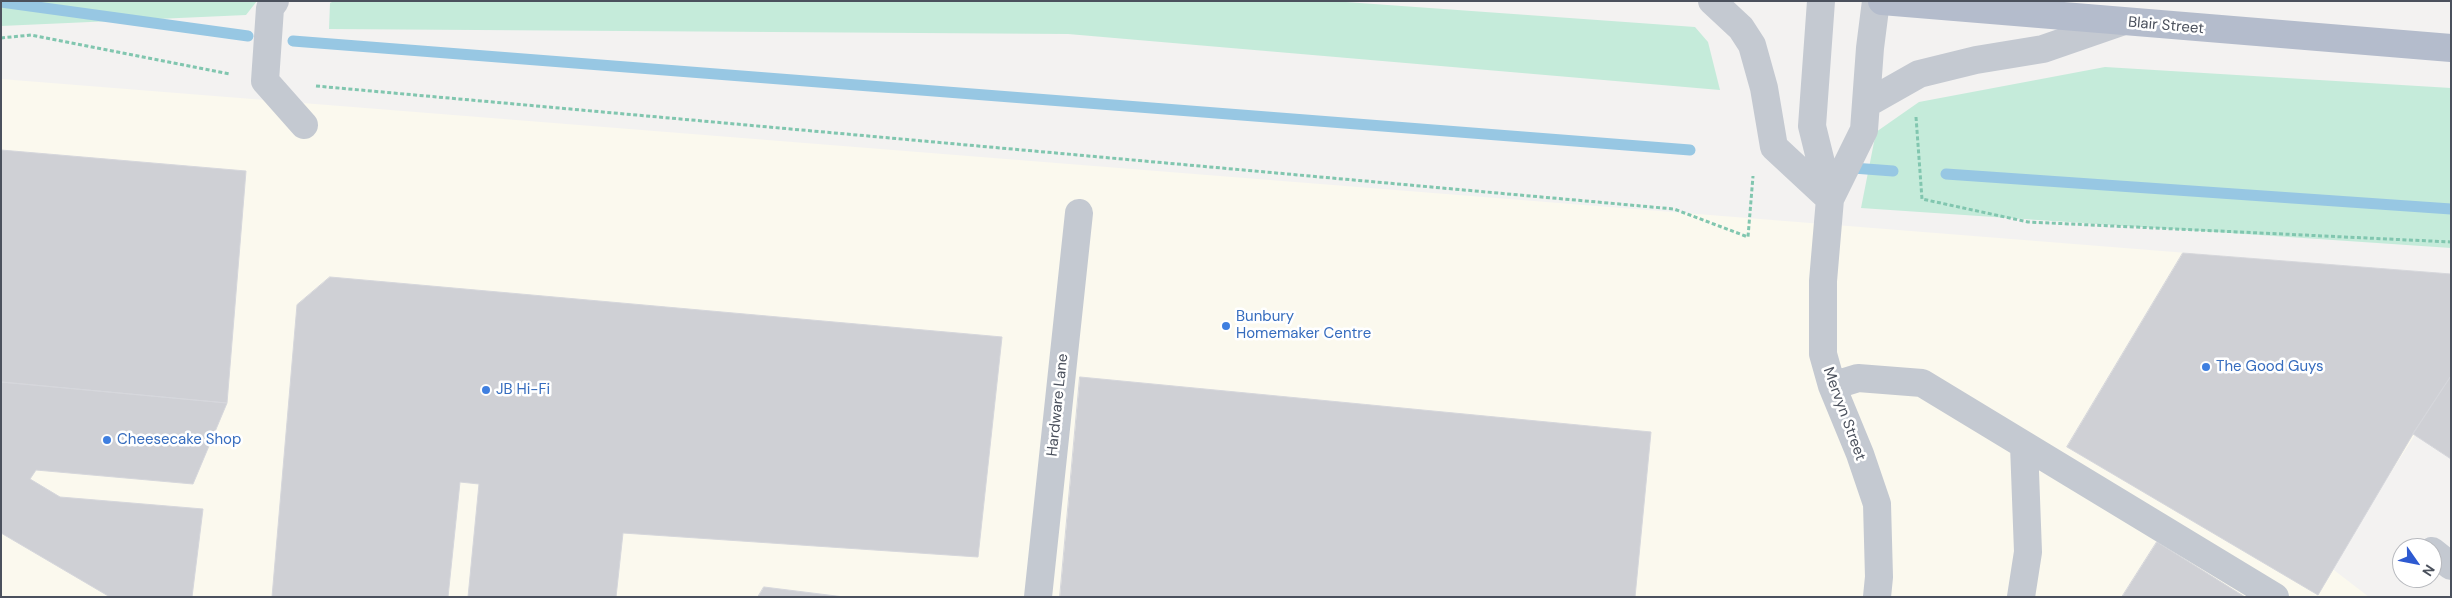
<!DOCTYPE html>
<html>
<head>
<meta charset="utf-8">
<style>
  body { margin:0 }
  #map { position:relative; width:2452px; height:598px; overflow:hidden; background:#f3f2f1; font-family:"DM Sans",sans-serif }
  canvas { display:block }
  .frame { position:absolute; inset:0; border:2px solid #4b515d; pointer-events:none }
  .north { position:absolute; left:2392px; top:538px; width:50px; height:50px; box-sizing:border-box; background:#fff; border:1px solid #b7b9be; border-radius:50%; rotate:123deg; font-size:14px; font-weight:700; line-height:20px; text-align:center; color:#4b515d }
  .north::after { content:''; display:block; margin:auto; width:18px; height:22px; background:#2e5ad1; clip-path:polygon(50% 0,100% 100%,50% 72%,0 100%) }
</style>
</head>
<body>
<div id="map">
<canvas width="2452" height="598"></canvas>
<div class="frame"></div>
<div class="north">N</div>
</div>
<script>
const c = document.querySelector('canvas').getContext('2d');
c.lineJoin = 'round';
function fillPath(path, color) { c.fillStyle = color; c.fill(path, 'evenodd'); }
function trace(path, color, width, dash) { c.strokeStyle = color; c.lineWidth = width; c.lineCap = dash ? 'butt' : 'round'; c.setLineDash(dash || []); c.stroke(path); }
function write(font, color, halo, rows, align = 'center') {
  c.font = font + ' "DM Sans",sans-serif'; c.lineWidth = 5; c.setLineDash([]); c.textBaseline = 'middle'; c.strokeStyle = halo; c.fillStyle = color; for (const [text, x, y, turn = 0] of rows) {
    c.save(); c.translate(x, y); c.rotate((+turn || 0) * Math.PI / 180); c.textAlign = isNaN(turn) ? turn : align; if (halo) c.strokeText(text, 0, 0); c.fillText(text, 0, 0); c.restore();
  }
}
const commercial = new Path2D(`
  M1,79L2451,274V379L2330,567L2369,597H1Z`);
const green = new Path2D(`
  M1,1H257L246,15L1,26Z
  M334,1H1332L1695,27L1708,42L1720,90L1068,34L329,29L330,3Z
  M2105,67L2451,88V248L1861,208L1876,132L1919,102Z`);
const stream = new Path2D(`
  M1,2L248,36
  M293,41L1690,150
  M1853,168L1893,171
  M1946,174L2451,209`);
const building = new Path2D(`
  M1,150L246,171L227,403L1,382Z
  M2183,253L2451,274V376L2413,434L2318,595L2067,447Z
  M330,277L1002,337L978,557L623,533L616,597H468L479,484L460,482L448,597H272L297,305Z
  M2451,376V459L2413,434Z
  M1080,377L1651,432L1635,597H1060Z
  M1,382L227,403L193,484L36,470L30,479L60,497L203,509L192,597H110L1,533Z
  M2157,542L2245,597H2122Z
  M764,587L844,597H758Z`);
const path = new Path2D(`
  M1,38L31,35L230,74
  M316,86L1674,209L1748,237L1753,176
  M1916,117L1922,199L2028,222L2451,242`);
const minor = new Path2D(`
  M275,1L270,8L265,81L304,125
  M1712,1L1741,28L1752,45L1764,88L1774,147L1830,199
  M1821,1L1812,126L1830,199L1823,281V354L1832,386L1860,454L1877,504L1879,577L1877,597
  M1866,104L1919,74L1976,60L2043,49L2121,22
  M1830,199L1864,130L1870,48L1876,1
  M1832,386L1858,378L1922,383L2275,597
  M2432,551L2451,566
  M1038,597L1079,213
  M2021,597L2028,552L2024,445`);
const major = new Path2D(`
  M1882,1L2451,48`);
const markers = [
  [1226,326,5,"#3f7fe0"],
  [2206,367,5,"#3f7fe0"],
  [486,390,5,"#3f7fe0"],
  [107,440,5,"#3f7fe0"]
];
const streetNames = [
  ["Blair Street",2166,26,5],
  ["Hardware Lane",1058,405,-84],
  ["Mervyn Street",1844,414,70]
];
const shopNames = [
  ["Bunbury",1236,317],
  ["Homemaker Centre",1236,334],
  ["The Good Guys",2216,367],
  ["JB Hi-Fi",496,390],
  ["Cheesecake Shop",117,440]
];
fillPath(commercial, '#fbf9ee');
fillPath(green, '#c5ebda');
trace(stream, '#97c7e3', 11);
fillPath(building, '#cfd0d5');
trace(building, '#d6d7dc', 1);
trace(path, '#81c6af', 3, [4, 2.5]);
trace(minor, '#c4c9d1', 28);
trace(major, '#b4bccc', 28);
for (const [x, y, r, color] of markers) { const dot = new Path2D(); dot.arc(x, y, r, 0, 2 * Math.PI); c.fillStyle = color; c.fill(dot); trace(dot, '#fff', 2); }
write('15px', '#4b515d', '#fff', streetNames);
write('15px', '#366cbe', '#fff', shopNames, 'left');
</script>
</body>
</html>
